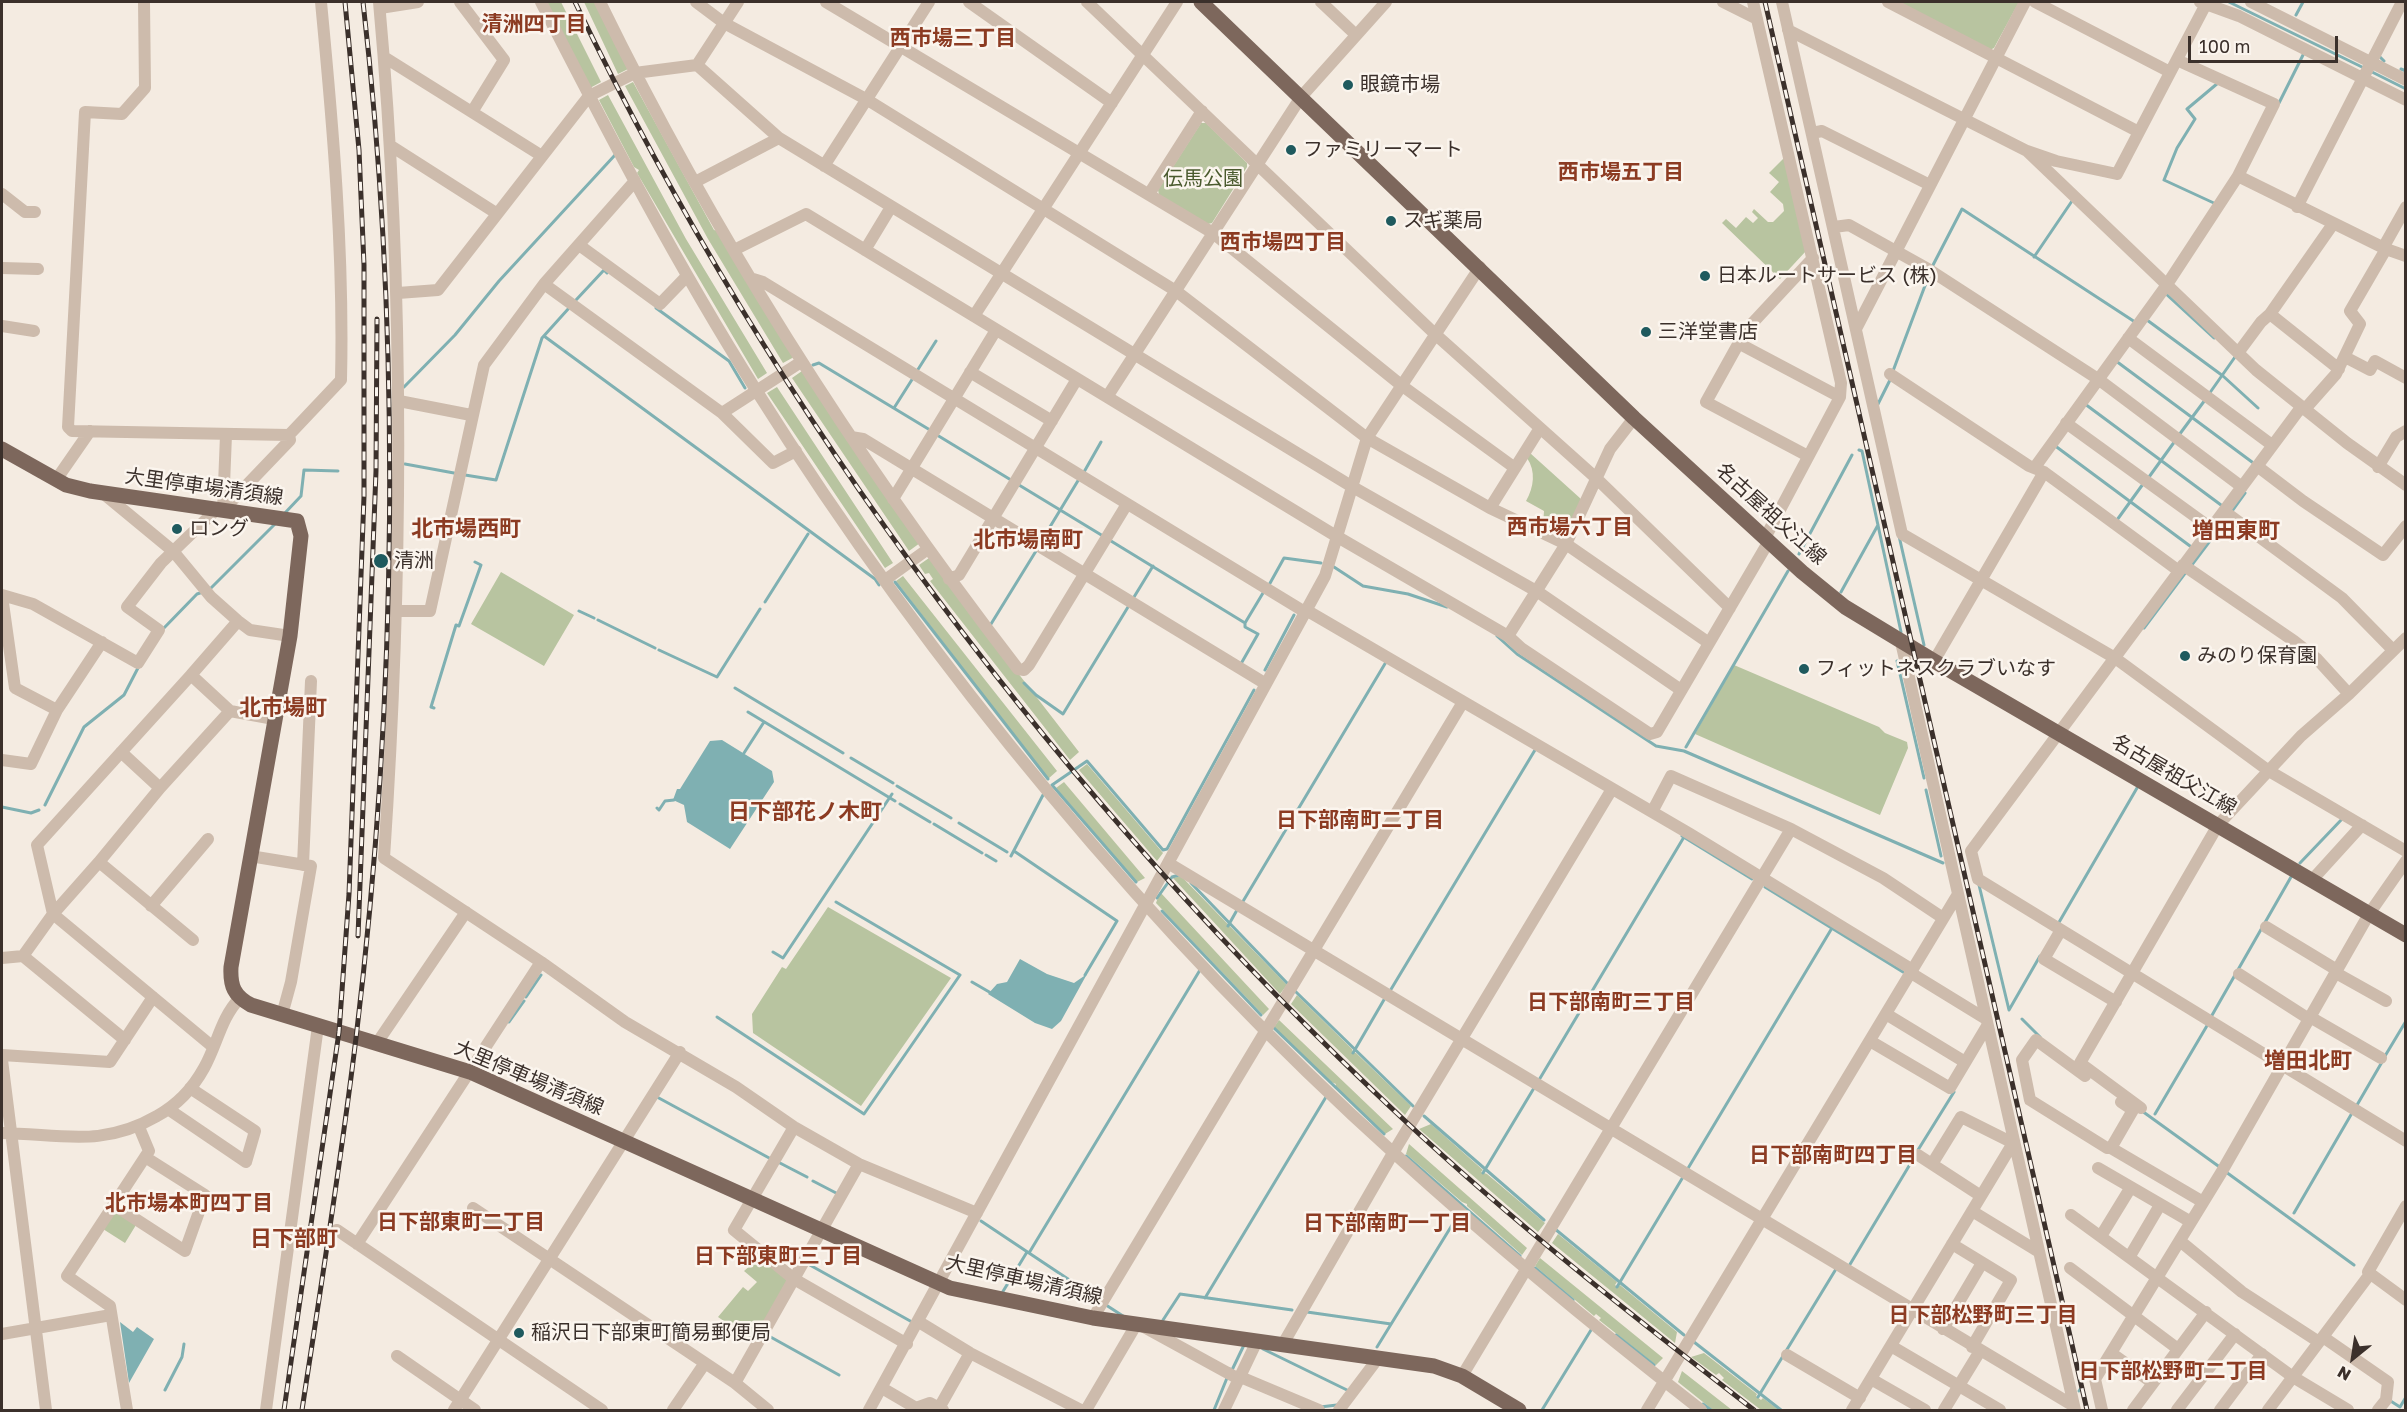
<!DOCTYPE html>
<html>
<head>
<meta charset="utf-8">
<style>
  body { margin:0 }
  #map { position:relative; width:2407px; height:1412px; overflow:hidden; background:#f4ebe1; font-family:"Golos Text",sans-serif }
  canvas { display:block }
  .frame { position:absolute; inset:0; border:3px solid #3b302b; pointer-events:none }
  .north { position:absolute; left:2323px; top:1328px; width:60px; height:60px; -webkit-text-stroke:4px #fbf5ee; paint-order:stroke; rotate:210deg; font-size:16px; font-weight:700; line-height:24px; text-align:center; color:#3b302b }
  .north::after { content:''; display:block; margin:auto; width:21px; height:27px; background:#3b302b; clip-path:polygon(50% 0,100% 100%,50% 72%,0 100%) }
  .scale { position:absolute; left:2188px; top:36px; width:150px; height:27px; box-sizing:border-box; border:3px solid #3b302b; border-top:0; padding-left:8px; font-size:18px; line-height:21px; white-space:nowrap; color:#3b302b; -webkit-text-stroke:4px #fbf5ee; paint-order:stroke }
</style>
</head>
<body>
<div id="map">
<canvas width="2407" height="1412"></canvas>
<div class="frame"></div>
<div class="north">N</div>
<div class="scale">100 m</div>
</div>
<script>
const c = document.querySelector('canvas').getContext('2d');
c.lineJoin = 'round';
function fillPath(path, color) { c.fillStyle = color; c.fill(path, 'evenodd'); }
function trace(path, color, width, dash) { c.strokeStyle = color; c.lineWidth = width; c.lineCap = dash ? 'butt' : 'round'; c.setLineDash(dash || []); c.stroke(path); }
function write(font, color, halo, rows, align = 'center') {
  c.font = font + ' "Golos Text","Noto Sans JP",sans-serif'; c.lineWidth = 5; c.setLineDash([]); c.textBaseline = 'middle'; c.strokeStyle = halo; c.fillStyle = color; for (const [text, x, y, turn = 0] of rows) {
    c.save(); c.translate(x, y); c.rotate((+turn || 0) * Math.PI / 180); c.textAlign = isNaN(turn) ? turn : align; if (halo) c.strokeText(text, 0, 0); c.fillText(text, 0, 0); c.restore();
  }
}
const green = new Path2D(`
  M546,2H561L601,82L590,88Z
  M584,2H595L628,69L618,74Z
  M1897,2H2019L1994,48L1990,50Z
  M633,82L714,230L718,231L794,357L783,363L708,239L625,86Z
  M608,95L686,239L767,373L758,379L637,173L639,170L634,167L599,100Z
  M1201,123H1206L1247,163V167L1212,223L1208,224L1159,195L1158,190Z
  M1785,157L1806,251L1780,279L1722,223L1726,219L1736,228L1746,217L1753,223L1758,218L1752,212L1754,209L1768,222H1773L1784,211L1783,204L1770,192L1779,182L1769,173Z
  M802,371L920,543L909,551L792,378Z
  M777,387L893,563L885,568L767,393Z
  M1530,453L1581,499L1566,534L1562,535L1543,527L1544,511L1526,501C1534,487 1536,471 1527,458Z
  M929,558L1079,752L1070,760L930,581L933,579L929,573L925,574L919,565Z
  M501,572L574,615L544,666L471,624Z
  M903,576L1057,771L1048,779L896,581Z
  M1734,665L1879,727L1885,733L1907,742L1908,748L1880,815L1695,734Z
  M1087,764L1163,853L1157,861L1079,770Z
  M1064,782L1145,878L1137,882L1056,788Z
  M1181,876L1287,985L1280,994L1173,878Z
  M1160,892L1269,1009L1263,1015L1156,903Z
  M828,907L951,978L861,1106L753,1033L752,1014L782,967L786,969Z
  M1297,995L1352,1049L1353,1053H1356L1411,1106L1405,1115L1291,1004Z
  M1279,1020L1393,1129L1385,1134L1335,1087L1336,1084L1331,1082L1274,1027Z
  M1431,1124L1483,1170L1481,1172L1487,1174L1545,1223L1538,1232L1419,1129Z
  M1409,1144L1527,1248L1522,1255L1467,1206V1204L1462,1202L1406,1154Z
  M117,1213L136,1225L125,1243L103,1229L113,1214Z
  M1558,1234L1617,1282L1615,1285L1618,1287L1620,1285L1677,1332L1675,1343L1552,1243Z
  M760,1257L790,1282L756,1343L718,1317L743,1287L748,1291L757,1282L744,1271Z
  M1540,1258L1663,1358L1656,1365L1599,1320L1601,1318L1596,1314L1594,1316L1535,1266Z
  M1704,1353L1757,1394L1756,1396L1761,1400L1763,1398L1779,1410H1761L1722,1380L1724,1378L1719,1373L1716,1375L1691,1357Z
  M1682,1371L1732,1410H1713L1678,1382Z`);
const water = new Path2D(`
  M722,740L772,771L774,782L730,849L687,822L684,805L673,800L677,789H680L710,741Z
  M1020,959L1047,974L1074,983L1087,974L1061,1021L1052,1029L1035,1023L988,994L997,984L1007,982Z
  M120,1322L133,1332L137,1327L154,1339L129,1383Z`);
const stream = new Path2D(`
  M2229,2L2364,68
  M2296,15L2303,2
  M2379,56L2384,61
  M2401,69L2406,71
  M2370,71L2406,89
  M2279,103L2304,53
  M2216,204L2164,180L2177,148L2195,119L2187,109L2218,83
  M2034,257L2072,201
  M1932,267L1962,209L2135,322
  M2165,293L2214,338
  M576,300L604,270L607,273
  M656,308L729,361L745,388
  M2147,320L2223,376L2258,408
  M544,336L875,579L879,585
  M2116,361L2252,462
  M813,365L819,363L930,430
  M917,371L936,341
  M1893,371L1929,275
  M404,387L455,335L499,281L615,155
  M2209,394L2235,357
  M2085,404L2221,505
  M1877,406L1891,378
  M894,408L913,378
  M937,435L1011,480
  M2179,435L2205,400
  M2054,445L2190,546
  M1859,450L1862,451L1901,632
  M405,464L454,473
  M1084,472L1101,442
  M465,475L496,480L542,338L569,308
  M2149,477L2175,441
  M1019,485L1103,536
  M2232,511L2245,493
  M284,514L301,496L304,470L338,471
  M2117,520L2143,484
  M1899,536L1924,645
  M1042,540L1079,479
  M1111,541L1245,623L1263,593
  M1799,554L1852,455
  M2191,566L2228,517
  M1334,567L1363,586L1408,594L1447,607
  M895,582L1048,779
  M1269,585L1284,558L1321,563
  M209,590L276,523
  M1841,592L1878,525
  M1134,597L1153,566
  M765,602L808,534
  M579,611L594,618
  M598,620L655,648
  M991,624L1036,551
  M2144,628L2186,572
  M162,630L197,594L203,592
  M1497,636L1517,654L1656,746L1684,751L1943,863
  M659,650L717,677L760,609
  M1897,661L1924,778
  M1242,662L1258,634L1245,627V623
  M1265,670L1294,615
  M1024,683L1036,695L1063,714L1128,607
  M735,688L843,753
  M434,708L431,707L456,625L459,626L481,565L475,562
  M748,712L895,801
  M1686,747L1788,571
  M744,753L764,722
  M851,758L893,783
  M897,786L951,818
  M1926,790L1941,856
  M900,804L930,822
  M45,805L84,727L124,695L139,666
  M2,807L31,813L39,810
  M657,808L659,810L665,801L674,800
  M959,823L1007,852
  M934,824L982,853
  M1682,836L1752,879
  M1014,851L1117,921L1085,975
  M986,855L996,861
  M1011,856L1043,795
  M2300,863L2343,818
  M1136,882L1052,785L1087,761L1163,850L1167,849L1254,690
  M1191,883L1287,983
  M1979,885L2009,1010L2040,956
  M1765,887L1903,972
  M1157,898L1172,877L1179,875
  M1242,903L1386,662
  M1162,911L1261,1015
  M2058,924L2137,788
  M1228,926L1237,910
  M773,952L783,958L892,794
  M972,982L991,993
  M1295,991L1413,1106
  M1390,991L1535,750
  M526,997L541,975
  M717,1017L864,1114L960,975L836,902
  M2211,1017L2291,877
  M2022,1019L2040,1037
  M509,1022L524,1001
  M1274,1028L1384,1134
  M1353,1053L1385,998
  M2385,1056L2406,1021
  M1539,1080L1684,837
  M657,1097L771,1159
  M2357,1105L2382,1062
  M2142,1111L2221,1168
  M2155,1114L2208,1024
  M1424,1116L1544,1220
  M1918,1150L1954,1092
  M1406,1156L1520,1256
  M778,1162L807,1177
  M1687,1170L1832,928
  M2226,1172L2354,1265
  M1483,1173L1534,1088
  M813,1181L838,1194
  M2294,1213L2352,1113
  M981,1221L1098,1299
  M1555,1229L1684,1335
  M1029,1253L1200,970
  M808,1264L912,1322
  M1849,1266L1915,1156
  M1535,1268L1573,1300
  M1617,1287L1683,1177
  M1002,1293L1027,1252
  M1205,1298L1326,1097
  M1106,1305L1123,1316
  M1307,1312L1391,1324
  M1163,1320L1180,1294L1292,1310
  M767,1335L839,1375
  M1616,1335L1654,1365
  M1694,1342L1781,1410
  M1377,1347L1457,1217
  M1263,1349L1349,1391
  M1230,1369L1232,1370L1244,1345
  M165,1390L182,1357L184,1344
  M2079,1391L2081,1388
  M1758,1397L1836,1269
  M2389,1400L2400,1407L2406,1397
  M1703,1404L1711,1410
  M1320,1407L1337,1405
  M1214,1410L1227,1378
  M1542,1410L1591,1330`);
const minor = new Path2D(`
  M144,2L145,88L122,114L85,112L68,427L72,431L289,435L341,380C344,254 333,127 321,2
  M379,2C405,287 403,572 384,858L541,962L625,1022L736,1087L794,1127L859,1164L977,1213
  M460,2L504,60L472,112
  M541,2C608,133 677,265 756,390C929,665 1154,938 1396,1155C1494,1244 1597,1329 1701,1410
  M600,2C715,238 858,461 1018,669L1024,670L1029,665L1127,504
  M696,2L724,23L866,99L1176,291L1367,438L1490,508L1566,544L1709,643
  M826,2L1213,233L1401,385L1515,468
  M969,2L1112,103
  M1087,2L1435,334L1596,478L1730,608
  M1321,2L1356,35
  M1723,2L1757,19
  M1753,2L1841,383L1840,397L1765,538
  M1782,2L1902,534L2115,658L2269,771L2406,851
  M1888,2L2139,132
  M2035,2L2170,72
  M2251,2L2406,80
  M2206,4L2239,16L2406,100
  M380,8L418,2
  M1788,30L2027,151L2056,161L2117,174L2206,4L2200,2
  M384,57L542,156
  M2177,60L2274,104L2238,176
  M697,65L738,2
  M1812,133L1822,131L1930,185
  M391,146L496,213
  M2028,152L2256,370L2347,443L2406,485
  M824,166L929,2
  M695,182L779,138
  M2,194L25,212H35
  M1149,194L1202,111
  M2297,207L2402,2
  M1834,227L1849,225L1928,269L2098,379L2242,487
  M579,245L660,304L687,276
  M2383,248L2406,207
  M2386,249L2350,311L2360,324L2336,374L2305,409L2299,410L1971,851L1978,879L2406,1141
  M734,250L806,214L1336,536L1508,636L1521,648L1650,734L1657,732L1769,541
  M865,250L891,207
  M2,268L38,269
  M750,278L763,282L1305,612
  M544,284L722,413L773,463L796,451
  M398,293L438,290L589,96L635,73L697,65L779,138L1351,486L1538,592L1681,690
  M2270,314L2339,369
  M974,316L1177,2
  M2,326L34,331
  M1857,327L2025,2
  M2128,338L2272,445
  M1738,343L1840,397
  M2238,353L2261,322L2270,314L2333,224
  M2345,357L2370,370L2375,361L2406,378
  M970,372L1052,421
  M1890,374L2029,466L2044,472L2179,571
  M1107,397L1301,97L1386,2
  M399,401L471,415
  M722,413L801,362
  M2066,423L2211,528
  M851,437L863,439L1266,684
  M1808,456L1706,402L1746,330L1813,258
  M2257,466L2303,501L2383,555L2406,526
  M2035,467L2166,286L2238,176L2386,249L2406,256
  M2378,467L2396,437L2406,431
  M56,480L90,431
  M104,494L173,551L211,597L238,621L250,630L290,636
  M893,499L996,330
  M1490,508L1540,428
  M223,510L290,440L289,435
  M223,510L226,435
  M2224,511L2342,598L2392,649
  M2183,565L2294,641L2317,659L2349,694
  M949,579L959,575L1077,379
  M885,580L928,549
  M2,595L33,604L138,663L159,630L127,607L161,563L217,509
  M2,596L15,688L57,710
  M1306,610L1690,834L1913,970
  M398,611H430L484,365L544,284L635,181
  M1508,636L1566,544L1610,449L1634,418
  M1901,642L2075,1410
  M1934,661L2044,472
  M191,675L238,621
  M121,752L160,788
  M2,760L31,764L57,710L102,642
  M1652,812L1671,776L1791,829L1883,878L1943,918
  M250,856L311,866L291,982L282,1015
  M99,862L160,788L230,711L274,719
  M1168,863L2074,1406
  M303,865L311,681
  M2312,880L2362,825
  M151,906L208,839
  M2266,927L2337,970
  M2058,935L2044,959L2116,1002
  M23,956L53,914L99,862L193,940
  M2,958L23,956L125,1040
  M1911,973L1986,1019
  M2336,973L2386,1001
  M2239,974L2309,1019
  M1886,1014L1965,1062
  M2310,1017L2381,1058
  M1870,1041L1950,1088L1987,1026
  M377,1043L466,912
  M213,1047L53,914L37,845L191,675L230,711
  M2,1055L110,1062L153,997
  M2,1060L46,1410
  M2085,1076L2036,1040L2022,1060L2030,1100L2107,1148H2111L2203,1202
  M2141,1108L2080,1063L2218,825L2301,736L2349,694L2406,638
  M168,1109L246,1162L255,1131L190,1088
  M794,1127L734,1230L794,1279L907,1344
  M2,1133C61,1134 102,1148 157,1116C177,1105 193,1088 204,1068C217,1045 221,1018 239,999
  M2111,1148L2133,1110L2121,1102
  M1918,1155L1981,1196
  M1932,1164L1961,1117L2013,1143
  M2098,1168L2191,1222
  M114,1205L185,1251L205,1195L145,1157
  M2406,1206L2368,1272L2406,1300
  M473,1208L735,1383L768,1410
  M1972,1211L2039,1252
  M2071,1215L2293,1377L2348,1410
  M337,1230L602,1410
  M2101,1236L2131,1187
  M2180,1241L2242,1292L2319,1342
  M357,1244L541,962
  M1952,1244L2011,1280L1972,1347
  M2130,1256L2160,1205
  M2070,1268L2178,1349
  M1093,1318L1463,702
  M919,1322L970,1353L1081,1410
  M1144,1327L1237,1378
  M1943,1329L1982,1263
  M2,1334L111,1315
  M2323,1337L2388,1382L2386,1400L2378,1410
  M1283,1344L1393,1153L1612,789
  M1891,1346L2000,1410
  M2111,1353L2153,1383
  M1787,1355L1860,1398
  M397,1356L475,1410
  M1238,1376L1319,1410
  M1462,1376L1791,829
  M1871,1379L1925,1410
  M735,1383L859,1164
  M882,1388L916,1408L930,1403L943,1410
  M939,1408L970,1353
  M127,1410L110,1306L67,1276L149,1151L139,1127
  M266,1410L318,1026
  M454,1410L680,1052
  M673,1410L705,1363
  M869,1410L1325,576L1367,438L1480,267
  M1086,1410L1136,1325
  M1224,1410L1257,1341
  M1339,1410L1379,1357
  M1647,1410L1958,894
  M1852,1410L2013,1143
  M1944,1410L1980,1351
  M2102,1410L2095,1379L2221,1173L2369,914L2406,861
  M2133,1410L2206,1312
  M2177,1410L2235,1334
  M2220,1410L2262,1354
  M2268,1410L2370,1274`);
const major = new Path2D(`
  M1201,2L1634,418L1802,572L1845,607L1934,661L2406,935
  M2,449L66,485L90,491L297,521L301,536L290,636L231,967C230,986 234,996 251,1005L470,1072L950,1288L1093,1318L1434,1366L1462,1376L1519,1410`);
const rail = new Path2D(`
  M575,2C777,422 1063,801 1403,1119C1514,1223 1634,1317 1754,1410
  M1765,2L2087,1410
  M358,936L376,471L377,319
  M284,1410L339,1032L349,894L364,496V265L359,150L345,2
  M302,1410C321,1286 341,1162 356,1038C397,699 402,340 363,2`);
const markers = [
  [1348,85,6,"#1f5a5e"],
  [1291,150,6,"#1f5a5e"],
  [1391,221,6,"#1f5a5e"],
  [1705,276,6,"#1f5a5e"],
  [1646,332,6,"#1f5a5e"],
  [177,529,6,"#1f5a5e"],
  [381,561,8,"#1f5a5e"],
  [2185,656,6,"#1f5a5e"],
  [1804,669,6,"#1f5a5e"],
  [519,1333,6,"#1f5a5e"]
];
const poiNames = [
  ["眼鏡市場",1360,85],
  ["ファミリーマート",1303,150],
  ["スギ薬局",1403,221],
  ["日本ルートサービス (株)",1717,276],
  ["三洋堂書店",1658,332],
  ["ロング",189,529],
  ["清洲",394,561],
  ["みのり保育園",2197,656],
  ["フィットネスクラブいなす",1816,669],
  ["稲沢日下部東町簡易郵便局",531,1333]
];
const parkNames = [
  ["伝馬公園",1203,179]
];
const streetNames = [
  ["大里停車場清須線",204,487,8],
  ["名古屋祖父江線",1771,514,42],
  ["名古屋祖父江線",2174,775,30],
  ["大里停車場清須線",529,1078,23],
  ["大里停車場清須線",1024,1280,13]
];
const neighbourhoodNames = [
  ["清洲四丁目",534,24],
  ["西市場三丁目",953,38],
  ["西市場五丁目",1621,172],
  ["西市場四丁目",1283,242],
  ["西市場六丁目",1570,527],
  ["日下部南町二丁目",1360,820],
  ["日下部南町三丁目",1611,1002],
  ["日下部南町四丁目",1833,1155],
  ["北市場本町四丁目",189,1203],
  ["日下部東町二丁目",461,1222],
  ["日下部南町一丁目",1387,1223],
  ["日下部東町三丁目",778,1256],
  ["日下部松野町三丁目",1983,1315],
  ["日下部松野町二丁目",2173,1371]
];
const quarterNames = [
  ["北市場西町",466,529],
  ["増田東町",2236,531],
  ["北市場南町",1028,540],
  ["北市場町",283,708],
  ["日下部花ノ木町",805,812],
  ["増田北町",2308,1061],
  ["日下部町",294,1239]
];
fillPath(green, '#b8c4a0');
fillPath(water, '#7fb0b2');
trace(stream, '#7fb0b2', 3);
trace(minor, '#cdbbac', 12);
trace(major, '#7d675c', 15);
trace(rail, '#3b302b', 5);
trace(rail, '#fbf5ee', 3, [9]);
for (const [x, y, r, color] of markers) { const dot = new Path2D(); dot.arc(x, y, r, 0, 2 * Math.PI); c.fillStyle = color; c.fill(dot); trace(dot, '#fbf5ee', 2); }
write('20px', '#3b302b', '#fbf5ee', poiNames, 'left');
write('20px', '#4a5a2e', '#fbf5ee', parkNames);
write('20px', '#3b302b', '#fbf5ee', streetNames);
write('bold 21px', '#8c3b22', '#fbf5ee', neighbourhoodNames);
write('bold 22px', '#8c3b22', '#fbf5ee', quarterNames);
</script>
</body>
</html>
